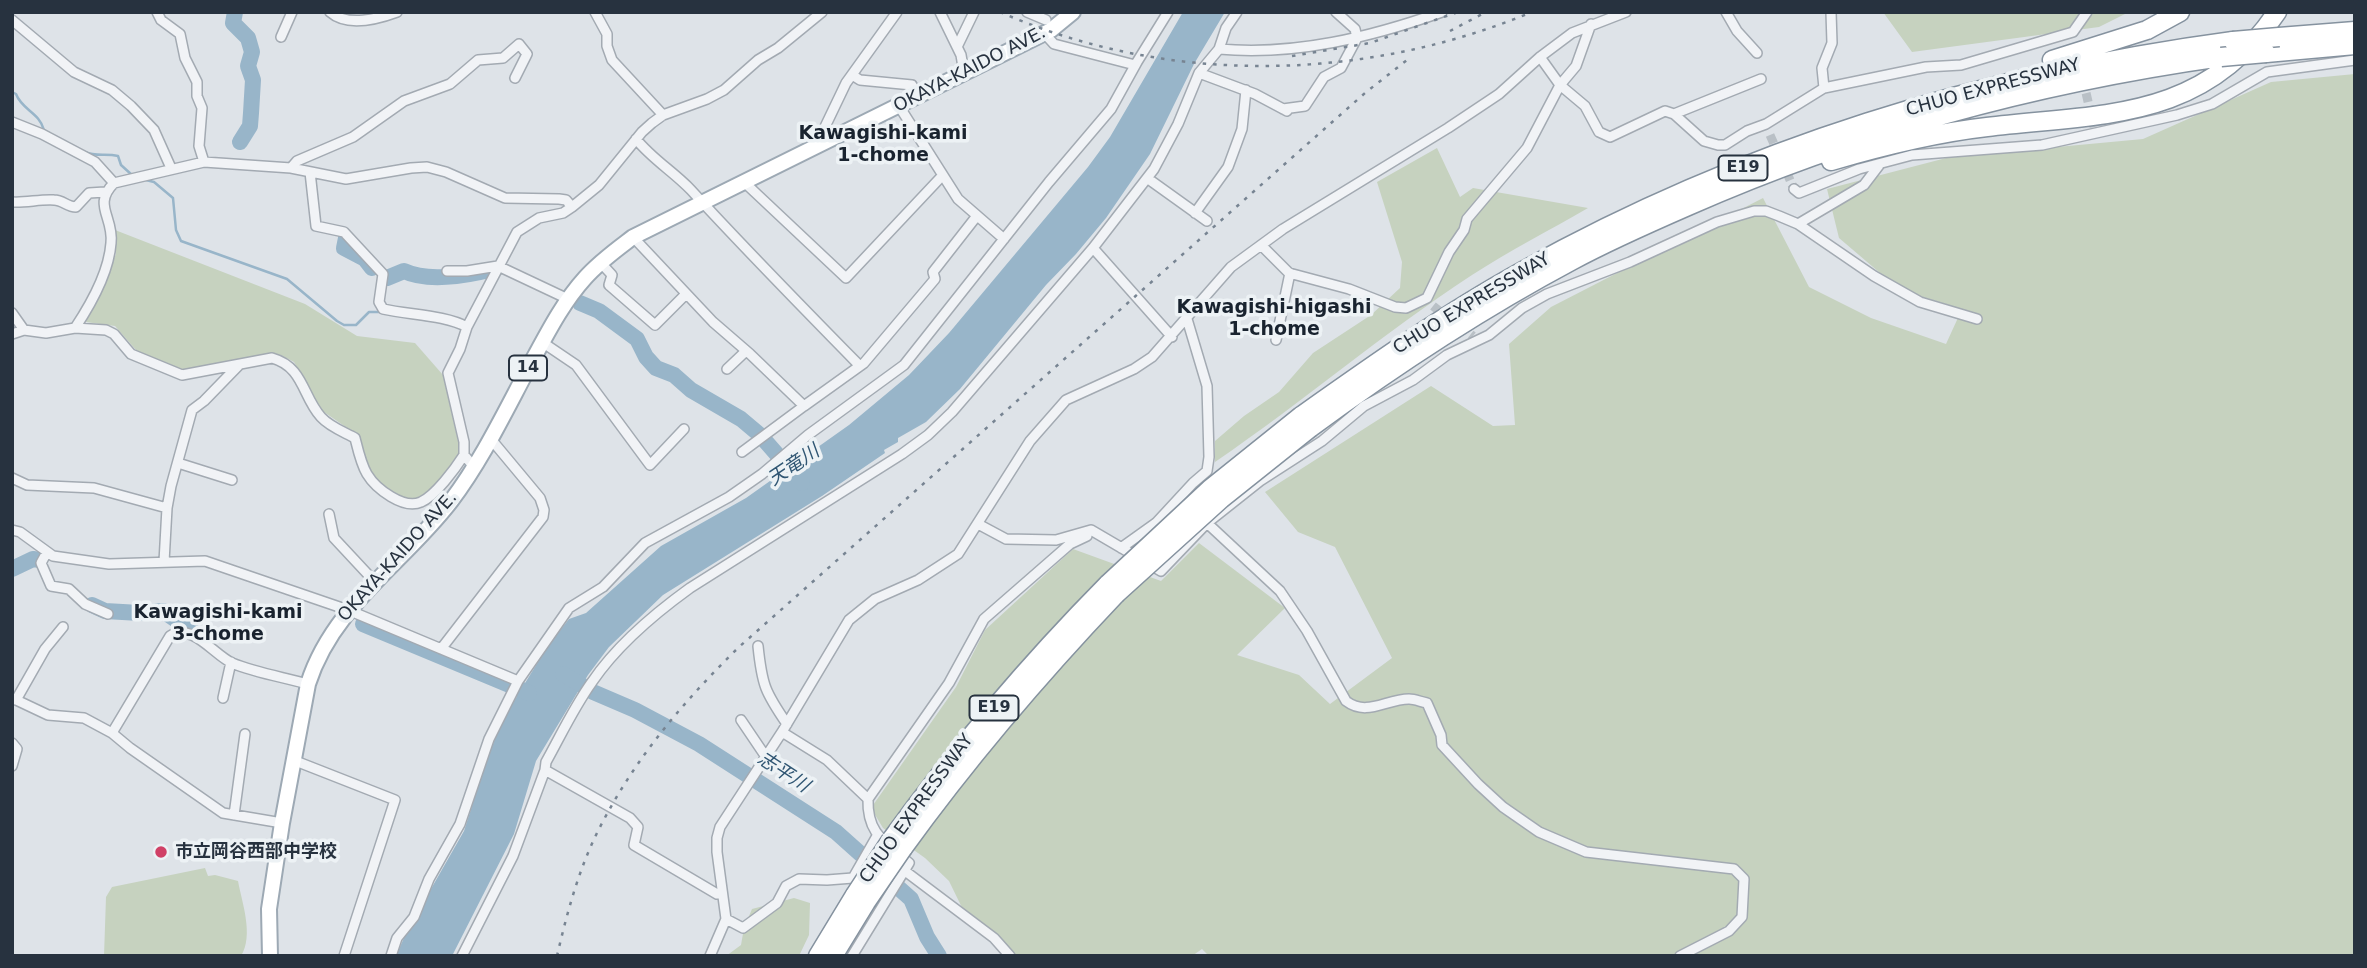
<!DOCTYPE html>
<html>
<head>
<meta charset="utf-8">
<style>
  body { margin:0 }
  #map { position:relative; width:2367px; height:968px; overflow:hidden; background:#dee3e8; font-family:"DejaVu Sans",sans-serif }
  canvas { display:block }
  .frame { position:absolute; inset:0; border:14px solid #27323f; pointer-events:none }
</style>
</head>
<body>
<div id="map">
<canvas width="2367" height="968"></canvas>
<div class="frame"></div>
</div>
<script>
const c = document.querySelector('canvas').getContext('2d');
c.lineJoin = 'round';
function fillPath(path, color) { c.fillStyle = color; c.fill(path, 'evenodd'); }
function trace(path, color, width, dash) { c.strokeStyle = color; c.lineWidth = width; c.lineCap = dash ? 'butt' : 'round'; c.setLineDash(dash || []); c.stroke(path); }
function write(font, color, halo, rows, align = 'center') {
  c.font = font + ' "DejaVu Sans","Noto Sans JP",sans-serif'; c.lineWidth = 7; c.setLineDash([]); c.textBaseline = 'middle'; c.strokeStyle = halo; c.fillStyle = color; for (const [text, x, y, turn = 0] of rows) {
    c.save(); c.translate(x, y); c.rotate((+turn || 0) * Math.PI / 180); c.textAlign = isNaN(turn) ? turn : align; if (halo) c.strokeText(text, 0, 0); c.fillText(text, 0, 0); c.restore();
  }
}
const green = new Path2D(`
  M1883,12H2129L2099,27L1912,52Z
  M2355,74V956H1209L1202,949L1192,956H1010L968,920L949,881L925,858L883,828L871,808L956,687L985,630L1073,549L1161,581L1199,543L1285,608L1237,655L1299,675L1330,704L1392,658L1335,547L1298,532L1265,492L1431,386L1493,426L1515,425L1509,344L1551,307L1763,198L1809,287L1871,318L1946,344L1962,309L1900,290L1839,238L1827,189L1950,157L2143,139L2271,82Z
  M1437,148L1460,197L1473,188L1588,208C1550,230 1509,251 1472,275C1383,333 1303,402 1215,462V441L1244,416L1279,392L1313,353L1371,315L1400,288L1402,262L1377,182Z
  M115,230L305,304L357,336L415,343L443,375L460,450L450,471L424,496L413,500L403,499L386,488L369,470L360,440L356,434L321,410L294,362L281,355L268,354L186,371L171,367L136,350L115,326L86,322L116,254Z
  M205,868L208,876L215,875L238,881C242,903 254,935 241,956H104L106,897L112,887Z
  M794,898L810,903L809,935L799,956H726L741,945L744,928L752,909Z`);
const water = new Path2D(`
  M1183,12H1225L1194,64L1150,154L1106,218L1076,254L1046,285L960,389L926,422L898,438V442L884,450L885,453L822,496L663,595L609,647L588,675L536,761L514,834L452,956H396L407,931L464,831L487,759L503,719L549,644L569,619L586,613L661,546L746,498L849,425L909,375L949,333L1088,167L1110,137Z`);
const stream = new Path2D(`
  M12,92L16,94C22,110 39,112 44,130L54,136
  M85,152C96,157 106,153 118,156L121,165L132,175
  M142,179L154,182L173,198L176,230L181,241L287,279L337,321L344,325H356L369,312H381
  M394,315L426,320`);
const river = new Path2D(`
  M235,12L233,23L248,38L252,52L248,66L253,80L251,113L250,126L240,142
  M346,238L344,248L365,259L372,268
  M387,278L404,271C427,282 465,276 489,270
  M580,303L599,311L637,339L646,357L656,368L674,375L691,390L741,419L760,435L802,483
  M12,569L33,559L40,560
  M92,605L105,611L140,613L163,611L195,633
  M363,624L529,693
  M563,674L593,692L635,710L699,744L836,832L911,899L927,937L939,956`);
const streetTunnel = new Path2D(`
  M2083,80L2094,127
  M1770,135L1794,189
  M1433,306L1448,318
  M1460,326L1473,336`);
const street = new Path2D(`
  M157,12L161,20L180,34L185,58L197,82V96L202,108L199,146L204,162
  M330,12C347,27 378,19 397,12
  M595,12L607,34V46L612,60L663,115
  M940,12L961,55L964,73
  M1027,12L1046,20
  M1726,12L1737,31L1757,53
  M12,20L74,72L112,90L131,106L154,130L171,168
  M1044,33L1054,44L1135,65
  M281,37L292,12
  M957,47L974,12
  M1219,49C1295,56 1371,37 1442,12
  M1540,57L1560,85L1585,106L1599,132L1610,137L1665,111L1674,114L1761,79
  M1199,73L1255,94L1287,111
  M852,75L860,80L912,85L917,96
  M1824,88L1822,68L1832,43L1831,12
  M899,106L958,199L1004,239
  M1283,109L1305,106L1324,77L1341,68L1357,38L1355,29L1336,12
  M1674,114L1704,141L1718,145H1725L1747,131L1766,124L1824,88L1926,67L1961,65L2073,32L2087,12
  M12,122L42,134L95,162L114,183C92,205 114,217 111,243C109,271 91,304 75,328
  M636,139C652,159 674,172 691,190C746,250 802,307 859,365
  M826,142L823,131L846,83L897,12
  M291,168L297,161L353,137L404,101L450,84L478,60L503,58L519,44L527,54L515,78
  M310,172L316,226L344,232L383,274L379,302L383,309C410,315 445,315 467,327
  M1147,178L1207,221
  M744,182L846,278L942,176
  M114,183L204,162L291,168L346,179L411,168L427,167L446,172L505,198L559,199L566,200L572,207
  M1794,189L1799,193L1859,169L1912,155L2042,145L2177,115L2212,104L2267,72L2355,60
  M12,202C26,203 40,199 54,200C63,200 67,207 76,207L89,193L105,192
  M1195,213L1228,167L1242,129L1246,90
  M1798,224L1864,185L1880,164
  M633,237L713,322L750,354L804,406L864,363L935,279L933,272L976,217
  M1261,245L1289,273L1349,289L1395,307L1406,308L1427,298L1449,252L1464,230L1467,219L1527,148L1560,85L1576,66L1591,24
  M1093,248L1172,337
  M600,262L612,275L609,285L655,325L685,295
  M447,271H467L498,266L568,299
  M12,313L24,330
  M12,334L24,330L46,333L75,328L106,330L114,334L131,354L182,375L272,358C304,367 302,396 321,417C330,427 344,432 355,438C358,450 361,464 367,474C376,489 404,510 421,502C435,496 455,469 464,455
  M1276,340L1290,273
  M542,342L576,365L650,465L684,429
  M727,369L746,351
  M742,452L804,406
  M178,463L232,480
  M474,467L464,455V442L448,373L460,349L467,327L517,232L539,218L563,213L572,207L599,185L642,132L652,123L663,115L707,99L724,90L758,60L778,48L822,12
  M12,478L27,485L94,488L167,508
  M329,514L334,538L375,582
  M1207,523L1280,591L1307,631L1346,701C1367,717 1386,699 1409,699C1415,699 1421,702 1427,703L1441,735L1442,745L1478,784L1503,807L1539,832L1586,852L1734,869L1744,879L1742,917L1729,931L1680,956
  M978,524L1006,539L1056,540L1091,530L1161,571L1207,523L1260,481L1322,441L1364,406L1413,380L1447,355L1489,335L1522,308L1547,294L1630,262L1717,222L1754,211H1766L1779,216L1798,224L1874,276L1920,302L1977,319
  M12,530L20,532L53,556L109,564L205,561L348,610L518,681
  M1121,548L1156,523L1193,483L1207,471L1209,457L1207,386L1187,319
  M47,552L41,563L51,586L69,589L85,604L108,614
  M164,562L167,508L171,486L192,410L204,401L239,365
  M758,646C762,685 765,692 787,724
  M441,649L543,517L544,510L540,498L490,438
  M12,698L48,715L84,718L112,733L130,748L223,813L282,823
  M223,698L231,662
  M16,700L45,649L63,627
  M741,720L766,757
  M782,732L827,760L868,799
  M112,733L170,636C192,622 214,655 232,663C256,673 283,677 308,684
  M12,743L17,749L12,766
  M293,760L395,800L344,956
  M545,770L630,818L638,827L634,845L717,894L722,893
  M234,815L245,734
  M905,871L994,938L1010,956
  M853,878L877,836
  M726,919L743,928L777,903L786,886L799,879L827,880L853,878L863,885
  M391,956L397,938L414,917L429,879L460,824L489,739L518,681L569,608L603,587L645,543L729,497L762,474L808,435L904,365L1049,182L1111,109L1137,62L1168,12
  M462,956L513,856L545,770L546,762C561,735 574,707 592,682C617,645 654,614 690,588L902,454L928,435L952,412L1093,248L1154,169L1178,124L1199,73L1219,49L1226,28L1237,12
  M710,956L726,919L717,852V838L720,827L782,732L849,620L875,599L918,580L958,554L1030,441L1066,400L1134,369L1152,357L1231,267L1283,229L1448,128L1499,94L1540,57L1572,33L1626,12
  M852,956L909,863C885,842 867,834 868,799L949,683L984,619L1070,544L1087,536`);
const primary = new Path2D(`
  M270,956L269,909L282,823L308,684C333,605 403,564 451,501C485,456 509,403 536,354C550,328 565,300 585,278C599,262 616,250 633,237L1051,30L1073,12`);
const highway = new Path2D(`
  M2279,37L2355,31
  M2266,53L2355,45
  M2052,60L2147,30L2180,12
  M1831,161C1882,146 1934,133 1987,127C2103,113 2203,122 2277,12
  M1301,416C1373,365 1445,314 1523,271C1742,149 1985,74 2233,41
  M1310,428C1394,366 1481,309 1573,260C1610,240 1649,223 1688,206C1858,131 2037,83 2221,57
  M891,840C957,749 1029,664 1108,584
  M903,848C968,758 1039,675 1116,594
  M818,956L855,895
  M833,956L866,902`);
const rail = new Path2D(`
  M1000,12C1168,86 1364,82 1532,12
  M1450,31L1486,12
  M1292,56L1370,43L1458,12
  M557,956C567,913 579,868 599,829C635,758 683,702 739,647L1365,93L1407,60`);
const highwayBridge = new Path2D(`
  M2233,41L2279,37
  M2221,57L2266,53
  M1108,584L1210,489L1301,416
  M1116,594L1221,499L1310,428
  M855,895L891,840
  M866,902L903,848`);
const markers = [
  [161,852,7,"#d04066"]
];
const shields = [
  [1743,168,49],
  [528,368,38],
  [994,708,49]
];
const shieldNames = [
  ["E19",1743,168],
  ["14",528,368],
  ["E19",994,708]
];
const streetNames = [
  ["OKAYA-KAIDO AVE.",970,70,-27],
  ["CHUO EXPRESSWAY",1993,88,-15],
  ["CHUO EXPRESSWAY",1472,304,-31],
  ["OKAYA-KAIDO AVE.",398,557,-48],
  ["CHUO EXPRESSWAY",917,809,-54]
];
const poiNames = [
  ["市立岡谷西部中学校",175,852]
];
const neighbourhoodNames = [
  ["Kawagishi-kami",883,134],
  ["1-chome",883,156],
  ["Kawagishi-higashi",1274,308],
  ["1-chome",1274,330],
  ["Kawagishi-kami",218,613],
  ["3-chome",218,635]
];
const waterNames = [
  ["天竜川",794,466,-34],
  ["志平川",783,773,33]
];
fillPath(green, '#c6d2bf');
fillPath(water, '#98b5c9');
trace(stream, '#98b5c9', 2.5);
trace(river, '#98b5c9', 16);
trace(streetTunnel, '#b9c0c6', 9, [9, 4.5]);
trace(street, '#a3aab2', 12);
trace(primary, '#9da9b4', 18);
trace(highway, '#85929f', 21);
trace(street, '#f1f3f6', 9);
trace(primary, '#fff', 14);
trace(highway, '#fff', 18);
trace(rail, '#778492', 2.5, [3.5, 7]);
trace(highwayBridge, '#85929f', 21, []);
trace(highwayBridge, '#fff', 18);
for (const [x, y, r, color] of markers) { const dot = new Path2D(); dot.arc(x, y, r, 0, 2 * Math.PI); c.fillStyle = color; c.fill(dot); trace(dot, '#edf2f5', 2.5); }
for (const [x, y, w] of shields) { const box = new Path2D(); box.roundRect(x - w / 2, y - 12.5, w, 25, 5); c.fillStyle = '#edf2f5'; c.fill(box); trace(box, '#27323f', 2); }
write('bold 16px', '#27323f', null, shieldNames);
write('18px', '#27323f', '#edf2f5', streetNames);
write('bold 18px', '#27323f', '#edf2f5', poiNames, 'left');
write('bold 19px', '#19232f', '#edf2f5', neighbourhoodNames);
write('italic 19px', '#305673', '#edf2f5', waterNames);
</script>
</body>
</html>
